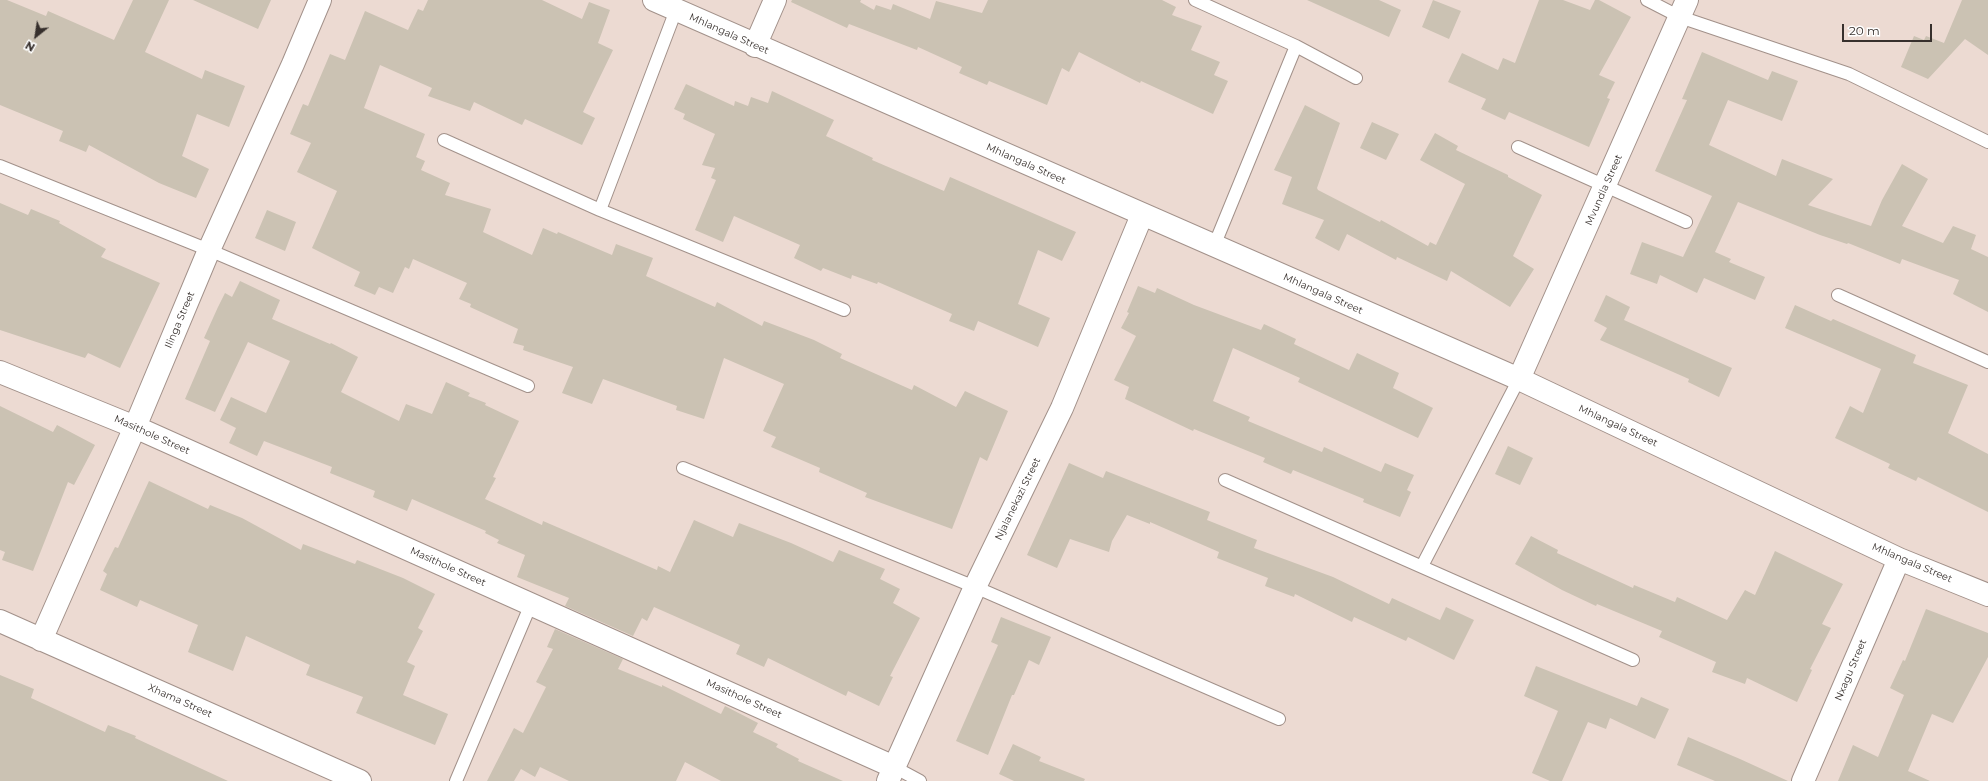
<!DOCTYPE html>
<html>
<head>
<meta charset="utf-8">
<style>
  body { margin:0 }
  #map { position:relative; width:1988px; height:781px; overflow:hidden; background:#ecdad2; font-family:Montserrat,sans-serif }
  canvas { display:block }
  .north { position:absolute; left:16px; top:16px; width:40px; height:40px; -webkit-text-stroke:3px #fff; paint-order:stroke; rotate:210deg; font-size:11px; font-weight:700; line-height:16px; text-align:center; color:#37302d }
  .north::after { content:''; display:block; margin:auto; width:14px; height:18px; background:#37302d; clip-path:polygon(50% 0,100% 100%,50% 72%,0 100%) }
  .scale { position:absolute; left:1842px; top:24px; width:90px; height:18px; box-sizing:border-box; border:2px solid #37302d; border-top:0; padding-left:5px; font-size:12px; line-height:14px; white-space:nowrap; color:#37302d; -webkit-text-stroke:3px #fff; paint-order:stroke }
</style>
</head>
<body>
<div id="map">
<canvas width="1988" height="781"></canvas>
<div class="north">N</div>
<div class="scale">20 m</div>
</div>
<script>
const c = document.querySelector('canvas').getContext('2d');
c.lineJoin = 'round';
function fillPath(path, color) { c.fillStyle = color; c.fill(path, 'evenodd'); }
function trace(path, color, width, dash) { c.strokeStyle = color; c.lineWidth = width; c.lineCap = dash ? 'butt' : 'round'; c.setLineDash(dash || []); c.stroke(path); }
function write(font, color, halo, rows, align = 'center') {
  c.font = font + ' Montserrat,sans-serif'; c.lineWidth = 3; c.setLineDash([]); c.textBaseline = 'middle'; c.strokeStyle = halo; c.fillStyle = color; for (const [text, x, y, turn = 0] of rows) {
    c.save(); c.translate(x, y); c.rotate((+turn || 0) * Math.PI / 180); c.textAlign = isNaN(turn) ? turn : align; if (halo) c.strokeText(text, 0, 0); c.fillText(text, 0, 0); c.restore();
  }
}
const building = new Path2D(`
  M0,0H7L46,16L48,11L114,40L133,0H169L145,52L202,79L205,70L245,86L229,127L197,114L182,156L209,169L196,198L159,183L89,145L86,152L59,141L63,131L0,105Z
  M193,0H271L258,29Z
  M428,0H542L582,19L589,2L610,10L598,43L613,50L583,112L595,118L582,145L525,119L522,125L474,102L470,111L428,96L432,88L380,65L364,108L425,134L416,157L425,161L421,170L450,183L445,195L491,209L483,232L532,255L543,228L557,234L558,232L612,255L616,244L653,258L646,276L715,307L717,302L762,326L764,321L814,340L842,354L840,358L912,390L914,385L956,407L965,391L1008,411L987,461L980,457L952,529L865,497L867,493L819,472L820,468L771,447L776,437L763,431L784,384L724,358L704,419L676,410L677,406L603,379L592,404L562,393L573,367L523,350L524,346L513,343L518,329L470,307L471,304L459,299L467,283L413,259L409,269L405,267L393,293L379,287L375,295L354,286L360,272L312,248L337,191L297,172L311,143L290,134L303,104L308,106L330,54L345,60L365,11L408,30L418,9L423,11Z
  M792,0H861L860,2L874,10L876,5L891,10L893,4L930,19L936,1L982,13L988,0H1162L1176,7L1172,15L1202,26L1191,50L1220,62L1214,75L1228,81L1213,114L1141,81L1140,83L1079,52L1069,72L1062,68L1047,105L989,81L987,85L959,73L962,67L918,47L917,50L849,24L847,28L791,2Z
  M1307,0H1379L1401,10L1389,37Z
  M1433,0L1461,11L1449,39L1422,27Z
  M1539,0H1563L1590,10L1595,0H1599L1631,17L1599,75L1615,82L1607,98L1610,99L1589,147L1509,112L1505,120L1481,109L1486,99L1448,82L1462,53L1498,70L1503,58L1515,63Z
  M1962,0H1988V55L1965,39L1928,79L1901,67L1914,36L1924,40L1926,36L1944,43Z
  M1702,52L1768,80L1772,71L1798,81L1782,121L1728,100L1709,145L1776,176L1782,159L1833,179L1808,205L1871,226L1882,200L1902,164L1928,179L1902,226L1943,243L1953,226L1976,235L1971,249L1988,257V312L1953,294L1959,280L1902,259L1900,264L1848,243L1847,244L1820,235L1738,202L1715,252L1731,259L1729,262L1765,277L1755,300L1704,278L1697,293L1660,275L1657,284L1630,274L1642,242L1683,257L1712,196L1655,171L1687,100L1682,99Z
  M686,84L734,106L735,101L748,106L751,97L768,103L772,91L834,120L826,136L873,158L872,160L944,191L950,177L1076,232L1062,261L1038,250L1018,304L1050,318L1038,347L978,321L974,331L949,321L952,314L878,282L877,284L852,275L851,279L823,268L821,271L794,258L800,245L734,216L723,242L695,230L716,180L711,178L715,168L702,165L715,134L683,119L685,114L674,109Z
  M1305,105L1340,123L1317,188L1318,190L1380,222L1381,220L1428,246L1430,242L1436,245L1465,184L1420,160L1435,133L1458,146L1456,150L1508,175V177L1542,195L1513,256L1534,269L1510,307L1451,271L1447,281L1397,257L1396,260L1347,234L1339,251L1315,238L1324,220L1282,204L1292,177L1274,170Z
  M1372,122L1399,134L1386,160L1360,148Z
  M0,203L28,215L31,209L60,221L59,223L106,249L101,257L160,283L120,368L88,353L85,358L0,330Z
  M267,210L296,222L285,251L255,238Z
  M240,281L280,300L272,319L330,344L331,343L358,357L341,392L399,421L406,404L432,414L446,382L470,393L468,396L486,403L485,405L519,421L493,477L496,478L485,499L542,525L543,521L657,570L658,566L670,572L694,520L733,537L739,523L791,543L833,562L839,550L885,569L880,579L900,589L893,603L920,618L890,676L893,677L879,706L848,691L846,696L768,658L764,667L736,654L740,645L654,607L647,621L642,618L633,636L565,606L569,598L517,577L525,555L497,543L499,540L485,533L486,531L412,499L407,511L373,497L375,491L330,473L332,467L264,441L257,456L229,443L236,428L220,420L231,397L266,413L290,361L248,342L215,412L185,399L210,341L204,338L218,307L225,293L232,297Z
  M1138,286L1155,293L1157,288L1194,305L1261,330L1264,324L1296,339L1294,344L1349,370L1357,353L1399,373L1393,388L1433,408L1418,438L1298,382L1300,378L1233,348L1213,401L1250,417L1248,421L1322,452L1324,447L1381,472L1385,463L1414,475L1407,490L1411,492L1400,517L1363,502L1364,499L1293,470L1291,474L1263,462L1265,458L1194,429L1193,431L1125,399L1129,387L1114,380L1136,336L1121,328L1129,313L1127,312Z
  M1606,295L1630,307L1624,320L1732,368L1719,397L1688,382L1689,379L1600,340L1607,328L1594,321Z
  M1795,305L1831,321L1833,319L1916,355L1913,363L1968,385L1948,433L1988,454V512L1918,477L1916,481L1888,468L1890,464L1835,438L1850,406L1863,413L1881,369L1785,328Z
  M0,406L53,432L57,425L95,445L74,485L68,482L33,571L2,560L5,552L0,550Z
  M1508,446L1533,458L1520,485L1495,474Z
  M1069,463L1103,478L1106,471L1210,512L1207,520L1257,540L1254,548L1333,577L1389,604L1392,598L1440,620L1446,607L1474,620L1454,660L1408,637L1406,641L1354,617L1352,622L1295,594L1294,597L1265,586L1268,578L1217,558L1219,552L1150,522V524L1127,515L1112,541L1109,552L1070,539L1057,568L1027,555Z
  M149,481L208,509L210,505L242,518L301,550L303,544L355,564L357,560L403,578L435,594L418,628L423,631L407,662L415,666L403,695L448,714L435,745L356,713L363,697L306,675L310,665L246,636L233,671L188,652L198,625L140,600L137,607L100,590L107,574L103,571L115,547L118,548Z
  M1531,536L1558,550L1557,553L1633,588L1634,585L1675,602L1677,597L1727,620L1745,590L1755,595L1775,551L1843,584L1822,624L1831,628L1810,669L1812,670L1797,702L1747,678L1745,684L1712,672L1716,662L1659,637L1662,631L1597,604L1596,606L1562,590L1515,564Z
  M1926,609L1988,633V657L1953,723L1932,714L1908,771L1930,781H1838L1853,745L1878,757L1904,695L1890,688L1903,660L1905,661Z
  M1001,617L1051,637L1039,665L1029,660L1014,695H1012L988,755L956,741L998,645L991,642Z
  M555,629L623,659L618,669L662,687V685L721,714L725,706L758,723L753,732L778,744L776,747L799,759L798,761L843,781H721L685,762L676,781H569L540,767L535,777L521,769L514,781H487L514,728L523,733L546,687L536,682L553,649L547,647Z
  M1536,666L1637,706L1641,697L1669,709L1655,739L1610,718L1606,729L1588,722L1562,781H1550L1532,773L1558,711L1524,696Z
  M0,675L34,689L31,698L105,732L108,725L136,736L135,738L228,781H0Z
  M1688,737L1740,759L1788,781H1715L1677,765Z
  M1013,744L1041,757L1039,761L1085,779L1084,781H1014L999,774Z`);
const lane = new Path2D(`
  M1195,0L1296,46L1356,78
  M1647,0L1680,17L1849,74L1988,142
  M444,140L600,210L844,310
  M1518,147L1686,222
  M0,166L209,250L528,386
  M600,210L676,10
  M1214,246L1296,46
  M1838,295L1988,362
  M683,468L975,587L1279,719
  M1225,480L1633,660
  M1422,566L1519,379
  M894,767L920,781
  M456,781L531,604`);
const street = new Path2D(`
  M654,0L1519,379L1899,559L1988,595
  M755,46L775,0
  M0,372L135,427L894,767
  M1519,379L1687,0
  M0,621L360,781
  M41,640L135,427L209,250L293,64L320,0
  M888,781L975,587L1062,408L1142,215
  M1803,781L1899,559`);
const streetNames = [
  ["Mhlangala Street",729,34,24],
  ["Mhlangala Street",1026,164,24],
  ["Mvundla Street",1604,190,-66],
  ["Mhlangala Street",1323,294,24],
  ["Ilinga Street",180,320,-67],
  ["Mhlangala Street",1618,426,25],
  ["Masithole Street",152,435,24],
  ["Njalanekazi Street",1018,499,-64],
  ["Mhlangala Street",1912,563,23],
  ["Masithole Street",448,567,24],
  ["Nxagu Street",1851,670,-67],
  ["Masithole Street",744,699,24],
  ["Xhama Street",180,701,24]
];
fillPath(building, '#cbc2b3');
trace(lane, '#a2918a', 14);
trace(street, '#a2918a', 24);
trace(lane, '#fff', 12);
trace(street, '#fff', 22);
write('10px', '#37302d', '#fff', streetNames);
</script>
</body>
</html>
